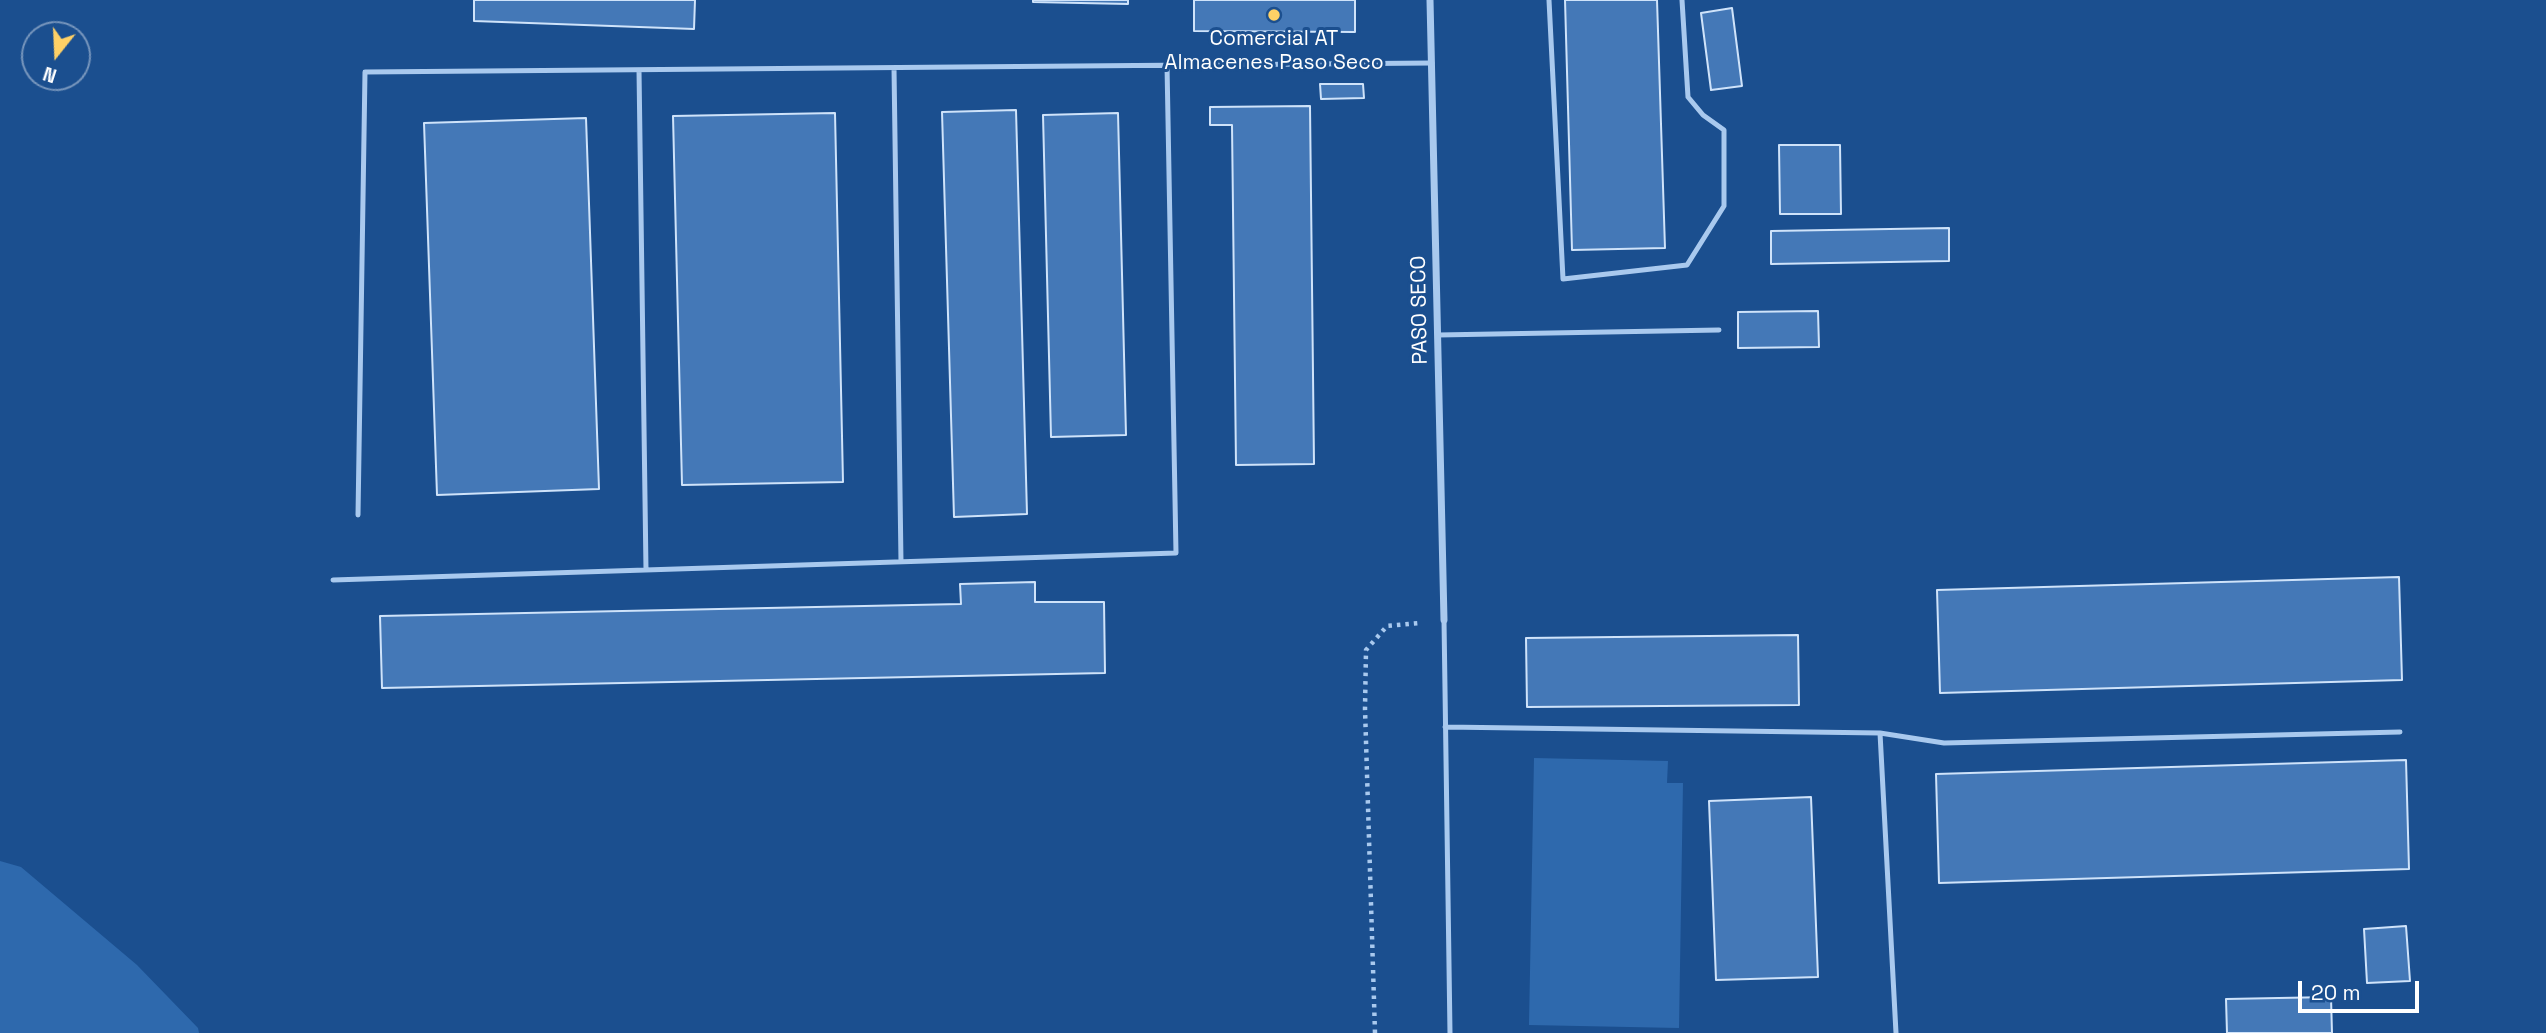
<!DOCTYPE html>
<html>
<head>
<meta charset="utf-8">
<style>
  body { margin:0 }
  #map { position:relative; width:2546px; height:1033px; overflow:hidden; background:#1b4f8f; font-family:"Space Grotesk",sans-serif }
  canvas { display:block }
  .north { position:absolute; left:21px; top:21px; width:70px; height:70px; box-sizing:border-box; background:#1b4f8f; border:2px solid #7695bc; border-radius:50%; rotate:198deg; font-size:19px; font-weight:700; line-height:28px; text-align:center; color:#fff }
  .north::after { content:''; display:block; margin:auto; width:24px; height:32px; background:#ffd166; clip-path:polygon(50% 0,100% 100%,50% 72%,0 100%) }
  .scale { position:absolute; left:2298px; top:981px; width:121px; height:32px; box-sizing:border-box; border:4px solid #fff; border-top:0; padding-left:9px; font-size:21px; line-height:24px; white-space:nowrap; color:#fff; -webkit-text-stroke:5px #1b4f8f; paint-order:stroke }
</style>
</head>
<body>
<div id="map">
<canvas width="2546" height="1033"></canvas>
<div class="north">N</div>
<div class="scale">20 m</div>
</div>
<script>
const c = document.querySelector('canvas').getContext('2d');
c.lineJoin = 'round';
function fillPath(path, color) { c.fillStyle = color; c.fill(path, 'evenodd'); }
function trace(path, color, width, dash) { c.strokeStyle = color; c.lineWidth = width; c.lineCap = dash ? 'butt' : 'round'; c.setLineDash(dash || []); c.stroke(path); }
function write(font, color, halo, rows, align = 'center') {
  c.font = font + ' "Space Grotesk",sans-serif'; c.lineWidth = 6; c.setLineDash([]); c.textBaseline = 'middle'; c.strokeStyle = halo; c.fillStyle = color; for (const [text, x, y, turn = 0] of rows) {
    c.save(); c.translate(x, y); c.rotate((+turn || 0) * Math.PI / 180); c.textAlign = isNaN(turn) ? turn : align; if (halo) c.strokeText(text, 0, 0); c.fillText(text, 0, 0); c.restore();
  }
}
const green = new Path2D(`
  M1534,758L1668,761L1667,783H1683L1679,1028L1529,1025Z
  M0,861L21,867L137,965L198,1028L199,1033H0Z`);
const building = new Path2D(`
  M474,0H695L694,29L474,21Z
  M1033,0H1128V4L1033,2Z
  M1194,0H1355V32L1194,31Z
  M1565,0H1657L1665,248L1572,250Z
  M1732,8L1742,86L1711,90L1701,13Z
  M1320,84H1363L1364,98L1321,99Z
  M1310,106L1314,464L1236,465L1232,125H1210V107Z
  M1016,110L1027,514L954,517L942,112Z
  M835,113L843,482L682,485L673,116Z
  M1118,113L1126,435L1051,437L1043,115Z
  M586,118L599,489L437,495L424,123Z
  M1779,145H1840L1841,214H1780Z
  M1949,228V261L1771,264V231Z
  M1818,311L1819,347L1738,348V312Z
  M2399,577L2402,680L1940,693L1937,590Z
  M1035,582V602H1104L1105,673L382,688L380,616L961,604L960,584Z
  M1798,635L1799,705L1527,707L1526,638Z
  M2406,760L2409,869L1939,883L1936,774Z
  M1811,797L1818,977L1716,980L1709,801Z
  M2406,926L2410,981L2367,983L2364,929Z
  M2331,997L2332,1033H2227L2226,999Z`);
const path = new Path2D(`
  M1375,1033L1365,709L1366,650L1387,626L1419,623`);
const service = new Path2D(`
  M1549,0L1563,279L1687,265L1724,206V130L1703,115L1688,97L1682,0
  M894,68L901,562
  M639,70L646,570
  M1438,335L1719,330
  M358,515L365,72L1432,63
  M333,580L1176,553L1167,65
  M1444,620L1450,1033
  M1445,727L1880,733L1944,743L2400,732
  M1880,733L1896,1033`);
const minor = new Path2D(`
  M1430,0L1444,620`);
const markers = [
  [1274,15,7,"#ffd166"]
];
const poiNames = [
  ["Comercial AT",1274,39],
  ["Almacenes Paso Seco",1274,63]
];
const streetNames = [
  ["PASO SECO",1420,310,-91]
];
fillPath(green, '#2e69ad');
fillPath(building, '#4478b7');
trace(building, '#cfe3fa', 2);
trace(path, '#a9c9ee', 4.5, [3.5, 5]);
trace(service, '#a9c9ee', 5);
trace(minor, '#a9c9ee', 7);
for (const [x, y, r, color] of markers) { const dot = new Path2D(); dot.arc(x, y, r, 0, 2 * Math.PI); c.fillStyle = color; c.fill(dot); trace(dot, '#1b4f8f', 2.5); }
write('21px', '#fff', '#1b4f8f', poiNames);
write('21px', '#fff', '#1b4f8f', streetNames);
</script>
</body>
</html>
